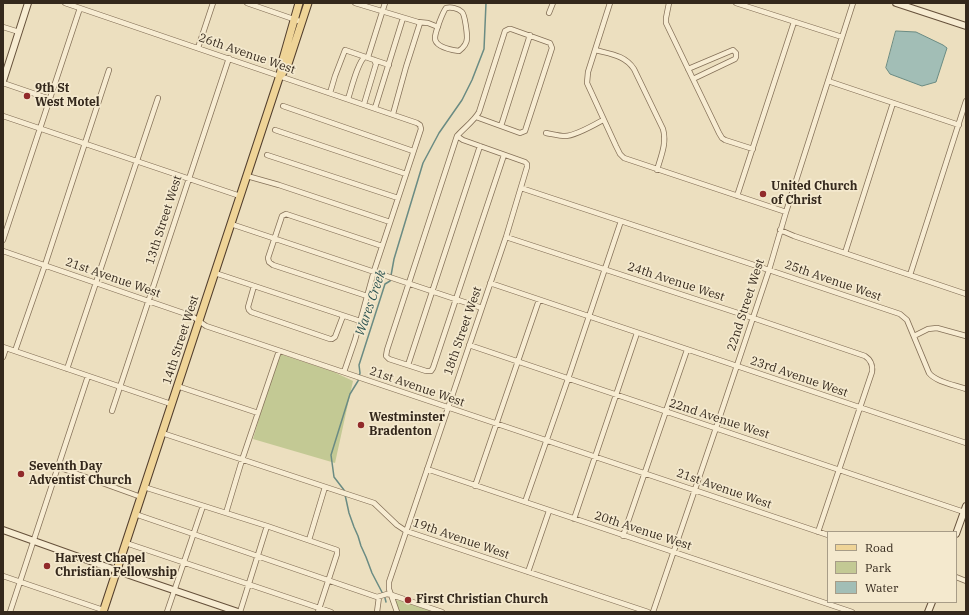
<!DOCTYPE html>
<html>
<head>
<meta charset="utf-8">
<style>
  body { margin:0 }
  #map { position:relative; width:969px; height:615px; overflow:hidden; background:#ecdfbf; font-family:"IBM Plex Serif",serif }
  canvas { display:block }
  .frame { position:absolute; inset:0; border:4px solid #34281c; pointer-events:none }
  .legend { position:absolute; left:827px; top:531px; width:130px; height:72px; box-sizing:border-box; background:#f4e9ce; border:1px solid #a79c87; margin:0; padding:5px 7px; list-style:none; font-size:12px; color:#34281c }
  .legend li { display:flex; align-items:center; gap:8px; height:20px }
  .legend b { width:20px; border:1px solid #a79c87 }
</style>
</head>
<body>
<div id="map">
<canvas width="969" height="615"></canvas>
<div class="frame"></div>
<ul class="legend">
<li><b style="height:5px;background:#efd497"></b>Road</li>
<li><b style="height:11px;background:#c3c994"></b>Park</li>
<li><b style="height:11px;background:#a2beb6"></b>Water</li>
</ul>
</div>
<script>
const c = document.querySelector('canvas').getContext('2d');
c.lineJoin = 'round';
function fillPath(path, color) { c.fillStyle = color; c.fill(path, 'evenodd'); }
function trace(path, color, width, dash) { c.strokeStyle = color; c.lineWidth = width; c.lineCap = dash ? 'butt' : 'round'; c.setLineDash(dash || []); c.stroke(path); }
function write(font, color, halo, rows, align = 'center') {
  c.font = font + ' "IBM Plex Serif",serif'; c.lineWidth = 3.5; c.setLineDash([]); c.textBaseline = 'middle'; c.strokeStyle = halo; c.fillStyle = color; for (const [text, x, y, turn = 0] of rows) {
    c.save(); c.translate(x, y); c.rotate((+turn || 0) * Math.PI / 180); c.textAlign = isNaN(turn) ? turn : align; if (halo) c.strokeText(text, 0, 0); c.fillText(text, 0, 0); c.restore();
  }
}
const green = new Path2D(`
  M280,354L334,372L353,381L335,463L253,439L260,415Z
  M395,600L401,601L434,612H399Z`);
const water = new Path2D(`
  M896,31L916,32L943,45L947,48L936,82L922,86L890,74L886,68Z`);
const stream = new Path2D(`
  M386,602L385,598L372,573L366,557L361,546L358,536L354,527L349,513L344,490L334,477L331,455L350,394L358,381L360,373L359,365L385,284L390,281L394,259L423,163L439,133L462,100L472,80L484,49L486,3`);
const street = new Path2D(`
  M65,3L417,123L420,125L421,129L374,271L355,340L344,372
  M247,3L302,22
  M355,3L418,22L428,23L438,27
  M610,3L588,72L587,83L616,146L620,154L624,158L786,212
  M669,3L666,18V23L719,133L722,138L725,140L753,149
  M736,3L842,37
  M446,8C451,7 458,8 462,12C465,15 467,33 467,38C467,43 463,48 459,51C452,50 435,47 435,38C435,33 438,27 439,23C441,18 443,12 446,8Z
  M549,13L553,3
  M3,27L19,32
  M198,48L213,3
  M595,50C610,54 625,55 634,69L663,129C667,143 661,156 657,170
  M368,57L385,3
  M688,69L733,50L736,53V57L735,59L693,79
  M828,81L959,125
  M3,83L50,99
  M330,93L335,76L345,50L389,65
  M348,99C351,90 358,61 365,57
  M364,104L376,64L374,60
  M283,106L413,151
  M375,108L403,18
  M393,114L406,67L420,23
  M3,116L240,196
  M476,117L520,133L525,131L552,48L550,43L511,29H509L505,31L479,112C474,121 464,128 457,136L387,350L386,356L389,359L426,371H431L433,368L504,155
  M501,126L530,35
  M275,130L406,174
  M546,133C552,134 559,136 565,136C575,136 594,125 603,120
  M267,155L398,198
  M247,176L279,185L390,222
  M521,188L769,270L900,314L907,320L929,373C936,382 955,385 966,389
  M737,196L794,22
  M231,224L482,308
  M780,230L794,236L966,294
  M506,237L753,318L865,356C871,360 873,365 872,372L818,532
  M3,240L80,8
  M3,251L192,316L206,326L828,535
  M845,253L893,103
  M215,273L360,321
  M910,275L966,101
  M490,283L966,443
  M254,286L248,307L249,310L251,312L330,339H332L335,337L343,316
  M367,296L273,265L269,262L268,258L282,216L286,214L382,246
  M914,336L928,329L937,328L966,336
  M469,345L964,512
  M3,347L171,404
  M15,351L45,265L109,70
  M3,357L6,348
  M408,365L480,146
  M67,369L158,98
  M177,386L258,413
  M112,411L229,58
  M162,433L374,503L397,525L406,531L648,612
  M58,467L141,497
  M427,469L852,612
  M475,486L539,300
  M144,487L267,526L337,550V554L318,612
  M525,502L568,379L621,221
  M226,513L242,460L279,351
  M135,514L377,597L387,594L392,595L442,612
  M574,519L637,333
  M623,536L687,350
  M309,540L325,487
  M126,543L331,612
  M528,572L549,511
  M3,576L103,610
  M956,577L966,581
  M10,612L88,376
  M167,612L203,506
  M240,612L267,526
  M377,612L379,597
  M397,612L389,589V582L506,237L527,167V164L525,162L463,140L457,136
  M653,612L716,428L769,270L786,212L853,3`);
const secondary = new Path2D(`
  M896,3L966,26
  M3,81L28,3
  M3,530L135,577L238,612
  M956,534L966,506
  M928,612L932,602`);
const primary = new Path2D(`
  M282,74L288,64L308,3
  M103,612L280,75L283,59L299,3`);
const markers = [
  [27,96,4,"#912a2a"],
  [763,194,4,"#912a2a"],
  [361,425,4,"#912a2a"],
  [21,474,4,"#912a2a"],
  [47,566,4,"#912a2a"],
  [408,600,4,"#912a2a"]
];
const streetNames = [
  ["26th Avenue West",247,54,19],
  ["13th Street West",164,220,-72],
  ["21st Avenue West",113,278,19],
  ["25th Avenue West",833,281,19],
  ["24th Avenue West",676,282,18],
  ["22nd Street West",746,305,-72],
  ["18th Street West",463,331,-71],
  ["14th Street West",181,340,-72],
  ["23rd Avenue West",799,377,19],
  ["21st Avenue West",417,387,19],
  ["22nd Avenue West",719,419,18],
  ["21st Avenue West",724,489,19],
  ["20th Avenue West",643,531,18],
  ["19th Avenue West",461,539,19]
];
const poiNames = [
  ["9th St",35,89],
  ["West Motel",35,103],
  ["United Church",771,187],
  ["of Christ",771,201],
  ["Westminster",369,418],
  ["Bradenton",369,432],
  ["Seventh Day",29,467],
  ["Adventist Church",29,481],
  ["Harvest Chapel",55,559],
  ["Christian Fellowship",55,573],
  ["First Christian Church",416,600]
];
const waterNames = [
  ["Wares Creek",371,303,-71]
];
fillPath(green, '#c3c994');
fillPath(water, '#a2beb6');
trace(water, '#6a8b83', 1);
trace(stream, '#6a8b83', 1.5);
trace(street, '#847058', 6);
trace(secondary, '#66513b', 8);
trace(primary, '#523e2d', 9);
trace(street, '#f7ecd2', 4.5);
trace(secondary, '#f7ecd2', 6);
trace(primary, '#efd497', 7);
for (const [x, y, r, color] of markers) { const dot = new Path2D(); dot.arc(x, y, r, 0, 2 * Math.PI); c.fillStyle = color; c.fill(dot); trace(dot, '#f4e9ce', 1.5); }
write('12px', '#34281c', '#f4e9ce', streetNames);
write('bold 12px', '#34281c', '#f4e9ce', poiNames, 'left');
write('italic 13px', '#2c5351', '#f4e9ce', waterNames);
</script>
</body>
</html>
